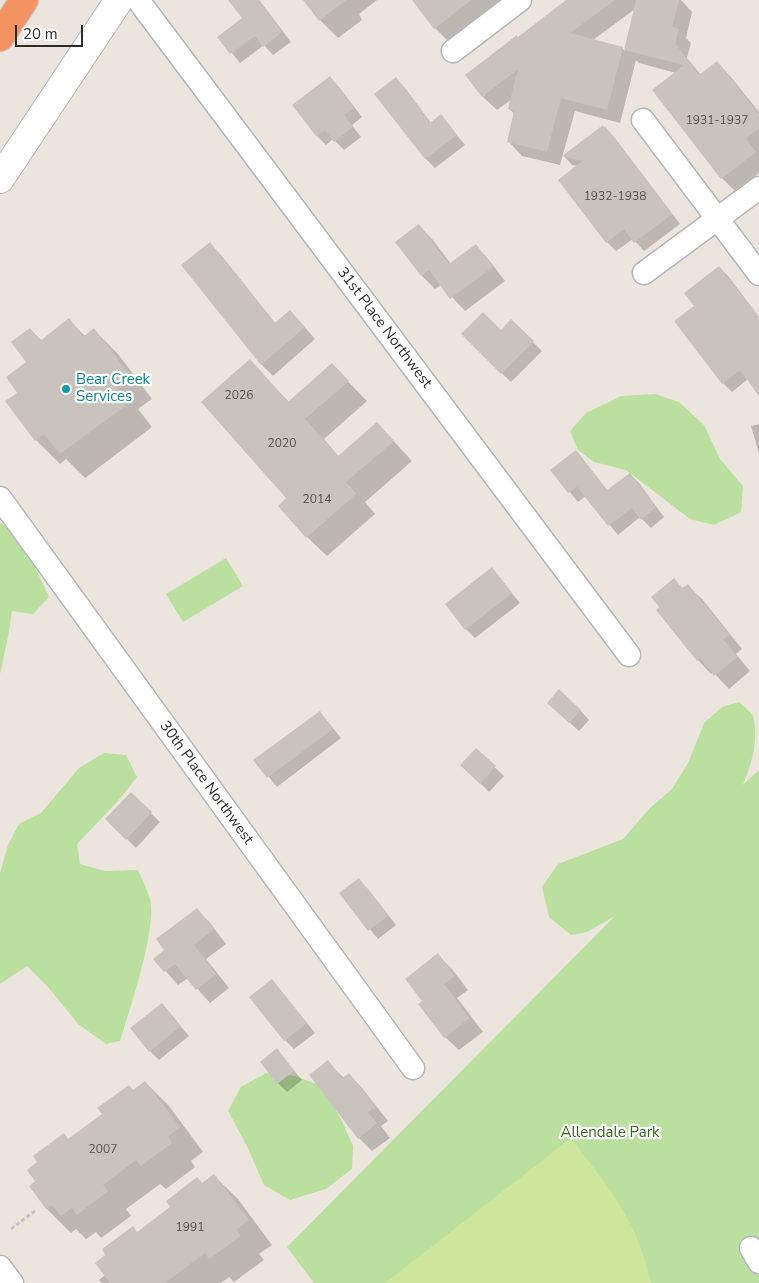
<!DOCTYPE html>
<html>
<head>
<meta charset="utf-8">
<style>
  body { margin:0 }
  #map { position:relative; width:759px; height:1283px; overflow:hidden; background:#ece5de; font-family:"Nunito Sans",sans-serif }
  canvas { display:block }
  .scale { position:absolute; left:15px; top:25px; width:68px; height:22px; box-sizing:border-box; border:2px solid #2b2b2b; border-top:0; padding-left:6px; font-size:15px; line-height:18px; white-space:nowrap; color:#2b2b2b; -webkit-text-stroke:4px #fff; paint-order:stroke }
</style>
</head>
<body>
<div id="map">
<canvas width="759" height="1283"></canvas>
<div class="scale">20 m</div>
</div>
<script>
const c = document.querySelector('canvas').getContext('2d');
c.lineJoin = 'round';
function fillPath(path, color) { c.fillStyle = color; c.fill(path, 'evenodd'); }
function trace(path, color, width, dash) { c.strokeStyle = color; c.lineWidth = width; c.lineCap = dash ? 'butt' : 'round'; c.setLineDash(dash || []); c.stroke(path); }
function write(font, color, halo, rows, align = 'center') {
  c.font = font + ' "Nunito Sans",sans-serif'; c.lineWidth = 4.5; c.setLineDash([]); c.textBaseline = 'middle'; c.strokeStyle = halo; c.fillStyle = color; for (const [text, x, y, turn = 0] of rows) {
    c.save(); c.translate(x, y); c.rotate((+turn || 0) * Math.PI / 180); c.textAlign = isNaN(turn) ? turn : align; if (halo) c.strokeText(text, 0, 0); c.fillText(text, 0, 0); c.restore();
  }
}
const green = new Path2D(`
  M655,394L679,402L704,425L720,459L743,486L741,512L714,525L690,519L626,470L594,462L578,450L570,431L586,413L621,396Z
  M0,523L4,525L35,567L49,597L33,614L12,611L8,637L0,674Z
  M226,558L243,586L183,622L166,594Z
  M739,702C743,706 750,711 753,716C759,738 752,764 743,785L759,770V1283H314L287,1247L615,916L587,932L571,935L549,917L542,887L558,864L623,839L650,808L672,789L688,763L704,723L722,707Z
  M104,753L126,755L137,777L118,801L77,844L80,864L105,871L138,870C142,879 147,889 150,899C157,929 130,1009 120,1041L106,1044L78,1024L48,987L27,966L0,984V873L8,845L19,824L41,813L79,768Z
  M266,1073L295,1076L322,1086L341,1119L353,1146L352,1169L326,1189L290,1200L264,1185L247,1146L228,1111L241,1087Z`);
const pitch = new Path2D(`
  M571,1138C592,1166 615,1193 631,1225C640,1243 646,1263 651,1283H385Z`);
const shadow = new Path2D(`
  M233,0H259L291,42L273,55L264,45L240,63L219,37L244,18Z
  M305,0H377L359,14L362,20L338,38L320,20Z
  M423,0H499L504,7L453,46L435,28Z
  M568,0H681L692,12L686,38L691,43L687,58L701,75L717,62L730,76L759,112V173L735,191L722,178L676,73L639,63L636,60L620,123L575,111L560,165L522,156L508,141L515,114L509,109L512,99L497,110L483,97ZM635,9L625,51L622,48L593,40Z
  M330,78L339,87L362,117L352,125L361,137L344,150L333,139L326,145L317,136L294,105Z
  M396,79L405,88L431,123L441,116L465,145L435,168L426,159L375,94Z
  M603,126L614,137L680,224L644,251L633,239L616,251L607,242L560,180L578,166L572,165L564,156Z
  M418,225L432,239L451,264L476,246L489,260L505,281L465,311L441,285L435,289L422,276L396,242Z
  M210,244L221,255L276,324L301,323L315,339L273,376L262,365L183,265Z
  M719,267L728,276L759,317V391L748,379L732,392L723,383L696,306Z
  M69,320L86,337L94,330L118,354L152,399L138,409L152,427L85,478L66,459L60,464L36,440L7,402L19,393L28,362L30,329L42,341Z
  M511,321L542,351L511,382L462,334L501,331Z
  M250,361L289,402L332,365L367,401L324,439L339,457L377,423L412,461L365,502L375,514L327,556L307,537L288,499Z
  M759,424V453L751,426Z
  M576,451L608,491L630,474L639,483L664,517L651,528L640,517L618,535L586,496L578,502L552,470Z
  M492,569L520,603L475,638L466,629Z
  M674,580L683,589L688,586L702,599L742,649L736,654L750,671L729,689L713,672L711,674L698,660L661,607Z
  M580,710L589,720L579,731L558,712Z
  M320,712L341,738L277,787L255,760Z
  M476,750L504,776L489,792L462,765Z
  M131,794L160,822L136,848L107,819Z
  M358,880L368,889L396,925L378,939L341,894Z
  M197,909L210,923L226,944L206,959L229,988L210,1003L188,978L178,985L155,959L166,950Z
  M437,955L451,968L468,990L457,998L483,1032L459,1050L445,1037L424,1001Z
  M272,980L315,1033L294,1049L285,1040Z
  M162,1005L189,1036L159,1060L150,1051Z
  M277,1050L302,1080L287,1092L278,1083Z
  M327,1062L344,1078L349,1074L362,1088L388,1121L381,1126L390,1138L372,1151L359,1138Z
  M145,1082L169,1106L203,1152L191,1161L195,1167L166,1189L160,1184L126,1209L131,1216L101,1238L96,1232L86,1239L76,1229L71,1233L47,1209L30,1187L37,1182L39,1162L64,1135L69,1140Z
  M214,1176L238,1199L272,1245L259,1254L264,1260L234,1282L229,1277L221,1283H102L99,1280L105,1275L138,1233Z`);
const building = new Path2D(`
  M228,0H258L282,32L263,47L255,36L230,54L217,37L242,18Z
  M303,0H346L319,21Z
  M412,0H471L434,29Z
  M566,0H615L570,33L623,47L607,110L561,98L547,152L507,142L514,111L508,109L518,69L482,97L465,75L517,35L518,37Z
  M636,0H679L672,27L679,29L675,43L699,75L717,61L759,114V128L746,139L756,152L721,179L652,90L684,65L624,50Z
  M330,76L354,108L344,115L353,127L334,142L325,130L316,136L292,105Z
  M396,77L430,123L441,114L457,135L425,159L374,94Z
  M603,125L602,129L605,126L672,214L634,243L624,229L606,243L558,180L582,161L562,156Z
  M419,224L449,264L476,244L493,267L450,299L429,270L421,276L395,242Z
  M210,242L275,323L290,310L305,327L261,365L181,265Z
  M719,266L759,318V396L740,370L722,384L674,321L694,306L684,293Z
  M483,312L501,330L511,319L534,341L501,374L461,334Z
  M69,318L83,337L94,328L129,374L115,385L129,403L60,454L44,434L35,441L5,401L17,393L6,377L26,362L11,342L30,328L40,341Z
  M250,359L288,402L332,363L349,381L305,419L338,456L377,422L394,441L346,482L356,494L306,538L278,506L286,498L201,402Z
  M576,450L607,490L630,473L656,507L641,520L632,508L608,526L577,487L568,493L550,470Z
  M492,567L512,593L465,630L445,604Z
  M674,578L682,588L688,584L730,635L723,639L738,657L714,676L700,658L697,661L656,610L659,607L651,597Z
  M559,689L581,710L569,723L547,703Z
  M320,711L333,729L267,778L253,760Z
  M476,748L496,766L480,784L460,765Z
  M131,792L152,812L126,840L105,819Z
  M359,878L388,916L368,931L339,893Z
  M197,908L214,929L194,945L216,974L196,990L175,964L164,972L153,959L164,950L156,939Z
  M438,953L455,976L444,984L470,1018L444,1038L418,1004L422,1001L405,979Z
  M272,979L307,1023L284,1041L249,997Z
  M162,1003L181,1026L149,1052L130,1028Z
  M277,1048L294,1071L277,1084L260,1062Z
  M328,1060L342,1078L349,1073L376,1107L368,1112L377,1123L358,1139L309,1075Z
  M145,1081L180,1127L168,1136L172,1143L141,1166L136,1160L103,1185L108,1191L77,1215L72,1208L61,1216L52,1205L46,1209L29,1186L35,1181L27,1170L37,1162L33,1156L64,1133L68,1139L102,1114L97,1108L129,1085L133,1090Z
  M214,1174L249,1220L236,1230L241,1236L209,1259L205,1253L165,1283H110L95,1263L105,1255L102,1249L133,1226L137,1232L170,1207L166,1201L197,1177L202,1183Z`);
const path = new Path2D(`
  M11,1229L36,1210`);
const minor = new Path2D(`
  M138,0L629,655
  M453,51L520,0
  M643,120L759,274
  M644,273L759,188
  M0,498L413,1068
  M751,1248L759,1262
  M0,1267L12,1283`);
const tertiary = new Path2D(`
  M0,179L119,0`);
const motorway = new Path2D(`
  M0,37L24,0`);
const markers = [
  [66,389,5,"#0f9aa8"]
];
const numberNames = [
  ["1931-1937",717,121],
  ["1932-1938",615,197],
  ["2026",239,396],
  ["2020",282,444],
  ["2014",317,500],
  ["2007",103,1150],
  ["1991",190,1228]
];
const streetNames = [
  ["31st Place Northwest",384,328,53],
  ["30th Place Northwest",206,783,54]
];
const cultureNames = [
  ["Bear Creek",76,380],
  ["Services",76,397]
];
const parkNames = [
  ["Allendale Park",610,1133]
];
fillPath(green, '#bbdf9f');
fillPath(pitch, '#cde69b');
fillPath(shadow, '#0003');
fillPath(building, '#c8c3bd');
trace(minor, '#b2b5be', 25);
trace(tertiary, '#b2b5be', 30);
trace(motorway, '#c4c4c4', 30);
trace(path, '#c4c4c4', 3, [4, 2.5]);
trace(minor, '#fff', 22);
trace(tertiary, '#fff', 28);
trace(motorway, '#f49362', 28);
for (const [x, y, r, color] of markers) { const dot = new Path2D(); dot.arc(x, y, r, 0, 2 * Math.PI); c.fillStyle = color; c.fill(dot); trace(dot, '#fff', 2); }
write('12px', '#525150', null, numberNames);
write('15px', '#2b2b2b', '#fff', streetNames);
write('15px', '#0d838f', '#fff', cultureNames, 'left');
write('15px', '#34641f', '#fff', parkNames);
</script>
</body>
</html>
